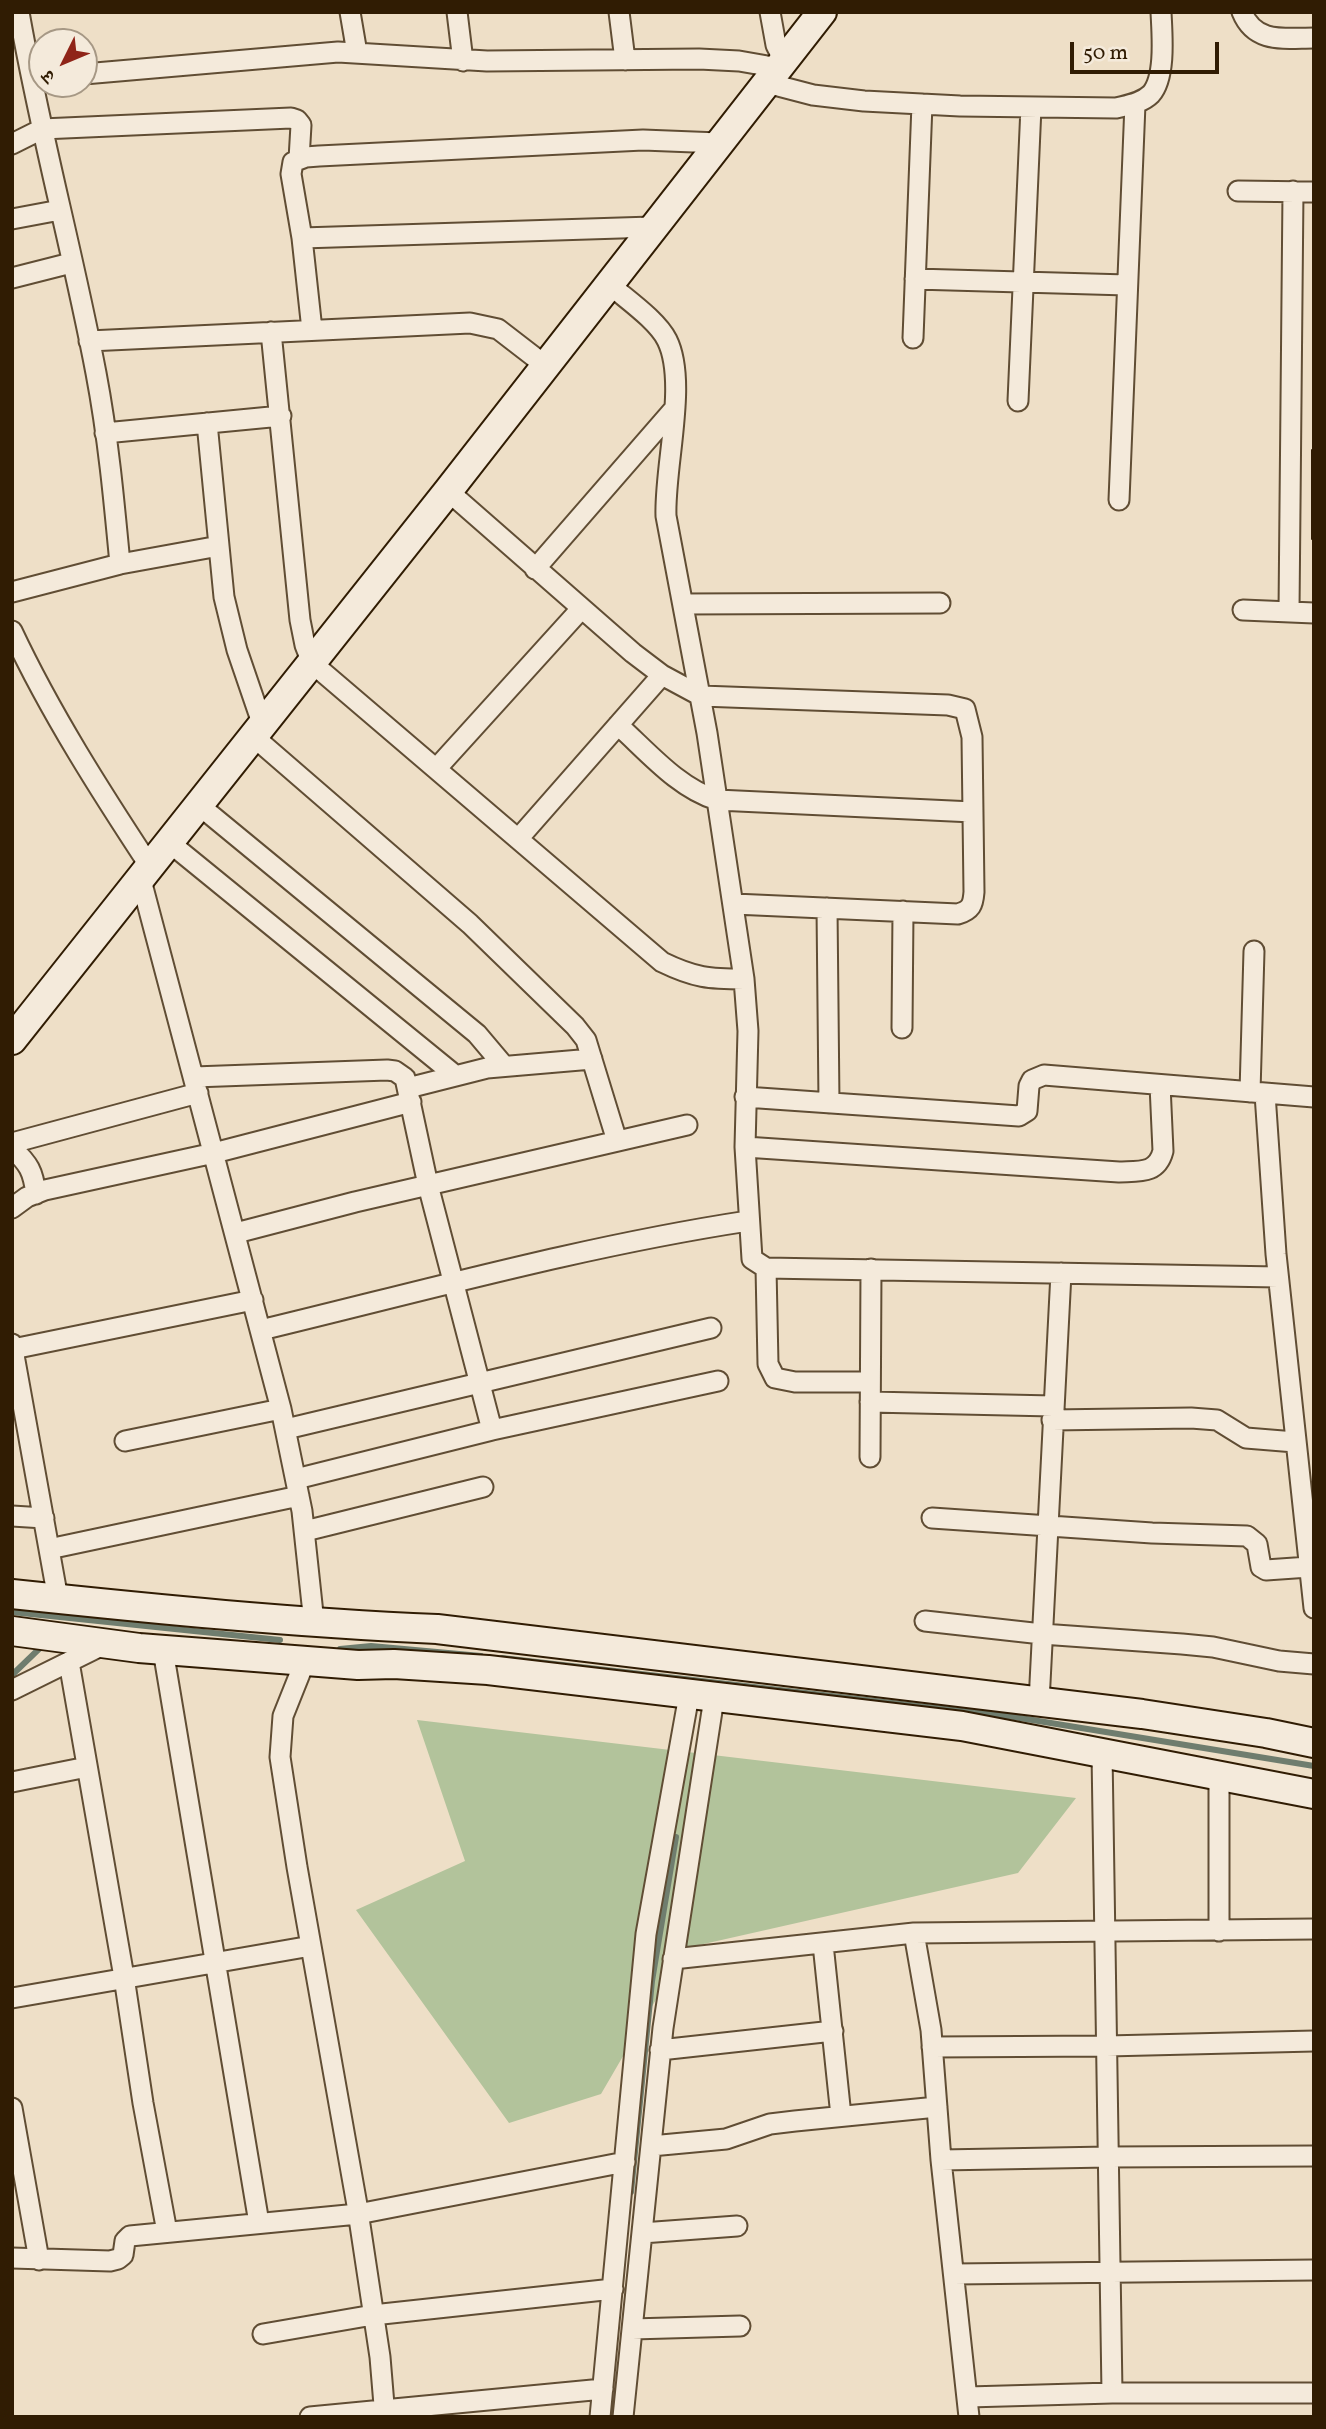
<!DOCTYPE html>
<html>
<head>
<meta charset="utf-8">
<style>
  body { margin:0 }
  #map { position:relative; width:1326px; height:2429px; overflow:hidden; background:#eedfc7; font-family:Vollkorn,"Noto Serif Devanagari",serif }
  canvas { display:block }
  .frame { position:absolute; inset:0; border:14px solid #301c03; pointer-events:none }
  .north { position:absolute; left:28px; top:28px; width:70px; height:70px; box-sizing:border-box; background:#f4eadb; border:2px solid #a69885; border-radius:50%; rotate:227deg; font-size:19px; font-weight:700; line-height:28px; text-align:center; color:#301c03 }
  .north::after { content:''; display:block; margin:auto; width:24px; height:32px; background:#8f2418; clip-path:polygon(50% 0,100% 100%,50% 72%,0 100%) }
  .scale { position:absolute; left:1070px; top:42px; width:149px; height:32px; box-sizing:border-box; border:4px solid #301c03; border-top:0; padding-left:9px; font-size:21px; line-height:24px; white-space:nowrap; color:#301c03; -webkit-text-stroke:5px #f4eadb; paint-order:stroke }
</style>
</head>
<body>
<div id="map">
<canvas width="1326" height="2429"></canvas>
<div class="frame"></div>
<div class="north">उ</div>
<div class="scale">50 m</div>
</div>
<script>
const c = document.querySelector('canvas').getContext('2d');
c.lineJoin = 'round';
function fillPath(path, color) { c.fillStyle = color; c.fill(path, 'evenodd'); }
function trace(path, color, width, dash) { c.strokeStyle = color; c.lineWidth = width; c.lineCap = dash ? 'butt' : 'round'; c.setLineDash(dash || []); c.stroke(path); }
const green = new Path2D(`
  M417,1720L1076,1798L1018,1873L686,1948L601,2094L509,2123L356,1910L465,1861Z`);
const stream = new Path2D(`
  M12,1612L280,1640
  M340,1649L371,1646L481,1656
  M502,1658L1014,1717L1314,1766
  M12,1675L40,1648
  M631,2192L652,1981L676,1837`);
const building = new Path2D(`
  M1312,450H1314V539H1312Z`);
const street = new Path2D(`
  M19,12C40,133 73,252 96,373C108,436 114,500 120,564
  M350,12L357,53
  M457,12L463,61
  M619,12L625,60
  M770,12L776,45L784,61
  M1242,12C1255,44 1284,38 1314,38
  M84,74L338,52L487,61L699,59L739,61L779,68
  M767,83L813,95L864,101L960,106L1116,108C1128,105 1142,103 1151,94C1166,77 1162,34 1161,12
  M12,144L42,129L291,118L297,120L301,125L299,159
  M1238,191L1314,192
  M12,219L60,210
  M302,238L652,227
  M12,278L71,263
  M915,279L1127,285
  M609,284C626,299 657,320 667,340C688,382 664,467 666,516L707,733L744,979L748,1031L745,1147L752,1259L766,1268L1278,1277
  M312,330L302,238L291,174L293,162L306,157L319,156L643,140L719,143
  M271,332L300,620L305,645L312,663L662,962C695,978 709,979 744,979
  M913,338L922,104
  M89,341L470,323L498,329L546,366
  M1018,401L1031,107
  M207,423L224,597L237,650L263,726
  M105,433L281,416
  M448,491L633,653L662,675L701,696L948,705L965,709L972,737L974,892C973,905 971,910 958,914L734,904
  M1119,500L1135,104
  M535,569L675,408
  M12,592L120,564L219,546
  M683,604L940,603
  M1243,610L1314,613
  M1289,611L1293,191
  M12,631C51,714 101,792 151,868
  M618,725C648,752 678,788 717,800L973,812
  M254,737L470,924L575,1026L586,1040L617,1141
  M436,769L581,609
  M200,806L477,1034L504,1066
  M518,839L662,675
  M170,843L456,1076
  M141,880L281,1409L302,1511L314,1623
  M827,908L829,1103
  M902,1028L903,911
  M194,1077L387,1070L395,1071L405,1078L428,1185L492,1430
  M408,1088L487,1068L592,1059
  M1250,1092L1254,951
  M1265,1094L1276,1254L1314,1608
  M745,1097L1019,1116L1027,1111L1029,1086L1032,1080L1044,1075L1314,1097
  M12,1143L198,1093
  M745,1147L1119,1172C1140,1171 1157,1174 1163,1151L1160,1085
  M12,1148C29,1164 33,1171 36,1194
  M12,1208L27,1197L45,1190L214,1153L411,1102
  M236,1233L355,1202L687,1125
  M766,1268L768,1364L775,1378L795,1382H870
  M261,1330C423,1291 584,1246 748,1221
  M12,1344L58,1599
  M13,1349L253,1300
  M870,1402L1053,1406
  M1052,1420L1191,1418L1217,1420L1246,1438L1295,1442
  M286,1429L711,1328
  M125,1441L281,1409
  M870,1457L871,1269
  M296,1479L492,1430L718,1381
  M12,1516L44,1518
  M932,1518L1152,1533L1247,1536L1257,1544L1261,1567L1266,1570L1309,1567
  M305,1531L483,1487
  M49,1549L299,1496
  M925,1621L1042,1634L1182,1644L1213,1647L1279,1661L1314,1664
  M163,1650L259,2223
  M305,1661L283,1716L280,1757L297,1867L357,2205L380,2357L385,2417
  M69,1662L124,1977L143,2103L167,2232
  M12,1690L105,1644
  M1039,1702L1061,1273
  M1102,1753L1112,2393
  M1219,1776V1931
  M12,1782L87,1767
  M914,1933L931,2030L941,2160L969,2417
  M823,1944L841,2116
  M673,1959L914,1933L1314,1929
  M12,1998L311,1946
  M932,2047L1107,2046L1314,2041
  M660,2050L833,2031
  M12,2108L39,2260
  M651,2146L726,2139L770,2124L795,2121L937,2107
  M941,2160L1108,2157L1314,2156
  M642,2233L737,2226
  M12,2258L110,2261L118,2259L123,2255L125,2241L130,2236L358,2214L625,2162
  M954,2274L1314,2270
  M632,2329L740,2326
  M263,2334L373,2315L613,2289
  M968,2397L1112,2393H1314
  M310,2417L603,2389
  M600,2417L646,1934L689,1695
  M623,2417L663,2028L714,1698`);
const secondary = new Path2D(`
  M12,1040L448,491L822,12
  M12,1594C154,1609 295,1623 437,1629L1142,1714L1266,1733L1314,1743
  M12,1631L139,1648L358,1665L394,1664L488,1670L962,1726L1314,1794`);
fillPath(green, '#b2c39b');
trace(stream, '#6f7d6e', 6);
fillPath(building, '#e2a685');
trace(building, '#301c03', 2);
trace(street, '#604d34', 23);
trace(secondary, '#301c03', 32);
trace(street, '#f4eadb', 19);
trace(secondary, '#f4eadb', 28);
</script>
</body>
</html>
